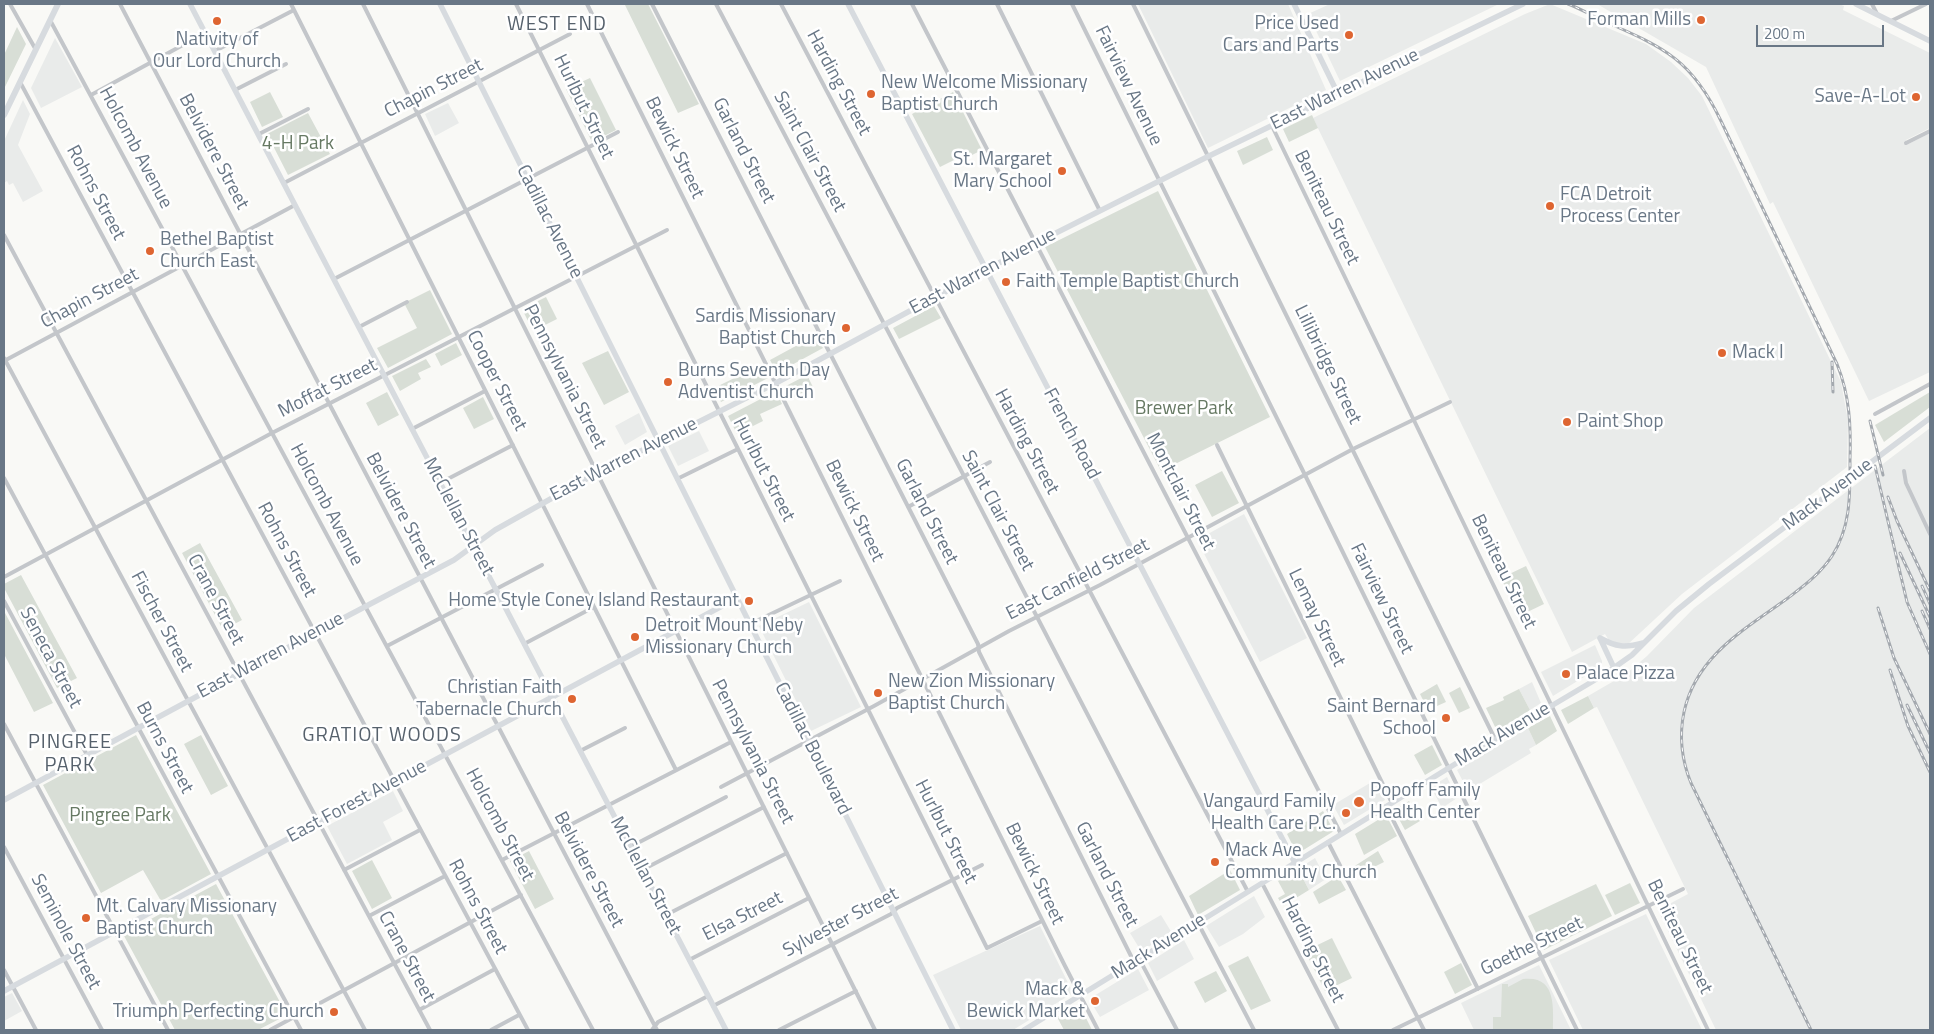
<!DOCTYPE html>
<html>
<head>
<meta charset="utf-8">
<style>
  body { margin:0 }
  #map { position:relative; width:1934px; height:1034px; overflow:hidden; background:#f9f9f6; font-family:"Titillium Web",sans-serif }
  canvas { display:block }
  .frame { position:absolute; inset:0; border:5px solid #697786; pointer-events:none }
  .scale { position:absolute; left:1756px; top:25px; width:128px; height:22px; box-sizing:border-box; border:2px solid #697786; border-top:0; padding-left:6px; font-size:15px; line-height:18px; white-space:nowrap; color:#697786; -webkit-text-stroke:4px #fff; paint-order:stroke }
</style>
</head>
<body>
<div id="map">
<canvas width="1934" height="1034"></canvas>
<div class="frame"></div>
<div class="scale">200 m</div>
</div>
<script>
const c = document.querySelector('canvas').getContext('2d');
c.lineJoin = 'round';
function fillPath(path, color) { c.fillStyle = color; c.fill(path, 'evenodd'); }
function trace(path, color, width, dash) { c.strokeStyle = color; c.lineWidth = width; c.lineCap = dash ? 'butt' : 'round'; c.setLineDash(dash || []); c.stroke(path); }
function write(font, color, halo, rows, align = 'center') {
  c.font = font + ' "Titillium Web",sans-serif'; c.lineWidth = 5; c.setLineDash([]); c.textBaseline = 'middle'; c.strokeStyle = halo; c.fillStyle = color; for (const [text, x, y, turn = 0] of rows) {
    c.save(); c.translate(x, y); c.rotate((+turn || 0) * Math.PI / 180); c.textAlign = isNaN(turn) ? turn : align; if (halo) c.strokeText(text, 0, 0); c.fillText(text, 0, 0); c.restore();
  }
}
const built = new Path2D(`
  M1138,4H1288L1326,90L1208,148Z
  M1330,4H1499L1340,81L1308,14Z
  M1550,4L1646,44L1671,62L1688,78L1702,96L1841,382L1848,421L1847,467L1682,594L1627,645L1610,642L1605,634L1572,652L1313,118L1525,14Z
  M1597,4H1839L1844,6L1843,10L1930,53V128L1906,140L1908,144L1930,133V372L1869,401L1773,202L1770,204L1706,67Z
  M55,38L82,87L41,108L31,88Z
  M23,100L30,114L18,145L43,191L23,202L13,183L9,185L7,181L4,183V141Z
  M448,103L459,123L435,136L425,114Z
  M639,413L647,432L625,445L615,426Z
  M1930,428V1030H1716L1658,910L1688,894L1597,707L1594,708L1588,696L1626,674L1647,656L1694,608Z
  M699,431L709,451L678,466L668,446Z
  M1244,514L1307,638L1260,662L1197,540Z
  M809,602L861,707L811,731L759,626Z
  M1595,645L1602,661V666L1553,696L1541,672Z
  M1532,682L1541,703L1530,710L1519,689Z
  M1528,728L1536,745L1529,749L1531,753L1468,791L1457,770Z
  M1447,777L1457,798L1442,808L1431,787Z
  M1375,780L1385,800L1344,825L1333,805Z
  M393,791L403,811L383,822L392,840L347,864L327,826Z
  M1315,858L1326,879L1309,890L1298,869Z
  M1254,896L1265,917L1243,934L1219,947L1206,926Z
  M1646,914L1702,1030H1583L1549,960Z
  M1161,915L1172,933L1141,951L1130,933Z
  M1040,926L1073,993L1013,1030H961L933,975Z
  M1184,940L1194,959L1157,981L1148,963Z
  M1539,965L1571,1030H1474L1461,1003Z
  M1138,969L1149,990L1100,1017L1089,999Z
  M12,993L22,1011L4,1021V997Z`);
const green = new Path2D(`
  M628,4H648L699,104L678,113L625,5Z
  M17,27L26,44L4,89V55Z
  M590,78L616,130L592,142L566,89Z
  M270,92L283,117L262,127L250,102Z
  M953,92L982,150L964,159L962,156L940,167L912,114Z
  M308,113L330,154L288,175L267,134Z
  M1312,115L1318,128L1289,142L1283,129Z
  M1267,137L1273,150L1243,165L1237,151Z
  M1158,191L1270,417L1161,471L1045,247Z
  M430,290L452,334L388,368L377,348L417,328L404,303Z
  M546,297L557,319L533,331L522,309Z
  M934,306L941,318L899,339L893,328Z
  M816,335L823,348L777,373L770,360Z
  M456,343L462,355L441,366L435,354Z
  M608,351L629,392L604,405L582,363Z
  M426,359L431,367L418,373L421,379L400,391L392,376Z
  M761,365L768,378L721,402L714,388Z
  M807,375L813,387L790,399L784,387Z
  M776,391L782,404L760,414L763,421L737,434L728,416Z
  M387,392L399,415L378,426L366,403Z
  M1930,392V407L1884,442L1875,425Z
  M483,397L494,419L474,429L463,408Z
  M1222,471L1239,503L1212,517L1195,485Z
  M200,543L242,620L223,630L182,553Z
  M1526,566L1544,604L1519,616L1501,578Z
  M21,575L77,678L57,688L4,588V584Z
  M4,611L53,703L34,712L4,654Z
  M1437,684L1446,702L1428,710L1420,694Z
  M1460,687L1470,708L1459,713L1449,693Z
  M1519,689L1530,710L1497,731L1486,708L1504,700L1503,697Z
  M1588,696L1594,708L1568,724L1561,710Z
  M1550,716L1557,731L1536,745L1528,728Z
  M136,735L211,874L161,901L143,870L101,893L43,785Z
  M201,735L228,786L211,795L184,744Z
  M1432,745L1442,765L1425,775L1414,755Z
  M1409,801L1420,821L1405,830L1394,810Z
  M1323,811L1334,831L1297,854L1287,834Z
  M1386,815L1397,836L1364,855L1355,834Z
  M529,851L554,899L535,909L510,861Z
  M1378,851L1384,862L1354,877L1350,869Z
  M372,860L392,898L372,909L352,871Z
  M1298,869L1309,890L1283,906L1278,898L1285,894L1278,881Z
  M1230,870L1240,890L1198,915L1189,896Z
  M1338,876L1346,890L1319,904L1313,892Z
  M1630,883L1640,903L1615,915L1605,895Z
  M216,884L287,1015L258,1030H175L123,934Z
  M1596,884L1612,916L1544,950L1528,916Z
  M1332,938L1352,978L1325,991L1305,951Z
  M1248,956L1271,1001L1251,1010L1228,966Z
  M1461,963L1472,985L1455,994L1444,972Z
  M1216,971L1227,991L1205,1003L1194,982Z
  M1523,979C1557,975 1553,1008 1553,1030H1493V1017H1501L1502,984H1508V987Z
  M1079,1004L1092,1030H1064L1057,1017Z`);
const street = new Path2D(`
  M10,4L36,50
  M120,4L657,1030
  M291,4L676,770
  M363,4L875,1030
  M516,4L987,948L1042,921
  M587,4L1065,966L1098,1030
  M652,4L978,644L979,652L1132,958L1142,964L1177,1030
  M716,4L964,476L1193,918L1198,923L1254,1030
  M781,4L1248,892
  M912,4L1341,834
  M997,4L1100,211
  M1072,4L1305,475L1577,1030
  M1133,4L1495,739
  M1872,4L1877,14
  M50,20L593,1030
  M1891,21L1926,4
  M215,51L294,10
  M20,82L528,1030
  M235,90L286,64
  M91,95L205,33
  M1272,126L1708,1030
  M259,134L308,109
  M1906,143L1930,131
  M284,183L570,34
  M4,235L430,1030
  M334,279L618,132
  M359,327L407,302
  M4,358L365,1030
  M4,361L295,205
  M1875,414L1930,384
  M412,429L485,391
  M1217,445L1392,803
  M1904,471L1906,483L1930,534
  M4,478L301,1030
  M677,479L738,449
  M440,483L513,445
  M908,507L990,462
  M4,577L272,433L667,230
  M4,601L87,755
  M750,624L840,581
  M524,644L594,607
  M387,646L542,565
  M4,724L168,1030
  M580,751L625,728
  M721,787L874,706L1009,631L1100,585L1353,449L1450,402
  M1386,806L1478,989
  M1328,842L1424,1030
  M4,847L102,1030
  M630,847L726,797
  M502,860L731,742
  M344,870L420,830
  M642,870L764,807
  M1262,883L1338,1030
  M666,915L787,853
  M369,916L445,876
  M689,960L809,898
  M4,970L36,1030
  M713,1006L891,914L897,908L982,865
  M419,1010L495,969
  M270,1030L521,895
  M491,1030L519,1015
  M652,1030L658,1022L708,996
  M779,1030L856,991
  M1393,1030L1683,889`);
const secondary = new Path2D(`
  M190,4L726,1030
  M440,4L953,1030
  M848,4L1295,863
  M1294,4L1338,94
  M1856,4L1930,41
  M1600,638C1616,647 1625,648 1643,643
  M1600,638L1614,668
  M4,800L315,633L454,560L495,530L597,473L776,383L1036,243L1209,156L1523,4
  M4,991L737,598
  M1024,1030L1494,740L1605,674L1632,655L1676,611L1709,584L1930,418`);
const primary = new Path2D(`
  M4,115L58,4`);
const rail = new Path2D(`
  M1568,4C1581,9 1593,16 1606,22C1665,48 1692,60 1721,121L1837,364C1850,396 1851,427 1850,461C1850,494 1851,527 1832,556C1820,574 1805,585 1788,598C1745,629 1696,656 1684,712C1679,736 1682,761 1691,783L1811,1030
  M1832,362L1833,392
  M1870,421L1883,475
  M1875,466L1907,602L1930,654
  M1888,497L1897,521L1930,591
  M1900,553L1930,617
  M1922,586L1930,604
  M1878,608L1894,658L1930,734
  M1922,611L1930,629
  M1890,670L1908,726L1930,772
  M1907,705L1930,753`);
const markers = [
  [1701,20,5,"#de6531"],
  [217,21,5,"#de6531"],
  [1349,35,5,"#de6531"],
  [871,94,5,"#de6531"],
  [1916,97,5,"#de6531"],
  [1062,171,5,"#de6531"],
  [1550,206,5,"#de6531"],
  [150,251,5,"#de6531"],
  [1006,282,5,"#de6531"],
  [846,328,5,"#de6531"],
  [1722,353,5,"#de6531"],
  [668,382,5,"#de6531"],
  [1567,422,5,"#de6531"],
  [749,601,5,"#de6531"],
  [635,637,5,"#de6531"],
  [1566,674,5,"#de6531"],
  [878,693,5,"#de6531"],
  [572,699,5,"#de6531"],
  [1446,718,5,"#de6531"],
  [1359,802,6,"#de6531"],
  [1346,813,5,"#de6531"],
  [1215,862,5,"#de6531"],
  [86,918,5,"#de6531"],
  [1095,1001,5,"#de6531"],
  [334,1012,5,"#de6531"]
];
const poiNames = [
  ["Forman Mills",1691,20,"right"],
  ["Price Used",1339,24,"right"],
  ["Cars and Parts",1339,46,"right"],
  ["Nativity of",217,40,"center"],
  ["Our Lord Church",217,62,"center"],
  ["New Welcome Missionary",881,83],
  ["Baptist Church",881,105],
  ["Save-A-Lot",1906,97,"right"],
  ["St. Margaret",1052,160,"right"],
  ["Mary School",1052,182,"right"],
  ["FCA Detroit",1560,195],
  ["Process Center",1560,217],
  ["Bethel Baptist",160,240],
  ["Church East",160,262],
  ["Faith Temple Baptist Church",1016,282],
  ["Sardis Missionary",836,317,"right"],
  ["Baptist Church",836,339,"right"],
  ["Mack I",1732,353],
  ["Burns Seventh Day",678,371],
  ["Adventist Church",678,393],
  ["Paint Shop",1577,422],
  ["Home Style Coney Island Restaurant",739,601,"right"],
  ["Detroit Mount Neby",645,626],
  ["Missionary Church",645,648],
  ["Palace Pizza",1576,674],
  ["New Zion Missionary",888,682],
  ["Baptist Church",888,704],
  ["Christian Faith",562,688,"right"],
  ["Tabernacle Church",562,710,"right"],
  ["Saint Bernard",1436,707,"right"],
  ["School",1436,729,"right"],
  ["Popoff Family",1370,791],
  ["Health Center",1370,813],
  ["Vangaurd Family",1336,802,"right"],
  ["Health Care P.C.",1336,824,"right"],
  ["Mack Ave",1225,851],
  ["Community Church",1225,873],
  ["Mt. Calvary Missionary",96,907],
  ["Baptist Church",96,929],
  ["Mack &",1085,990,"right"],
  ["Bewick Market",1085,1012,"right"],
  ["Triumph Perfecting Church",324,1012,"right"]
];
const streetNames = [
  ["Harding Street",838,83,62],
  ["Fairview Avenue",1128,86,64],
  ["Chapin Street",434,89,-27],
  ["East Warren Avenue",1345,90,-26],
  ["Hurlbut Street",583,107,64],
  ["Holcomb Avenue",135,148,62],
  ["Bewick Street",674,148,64],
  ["Garland Street",743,151,63],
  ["Belvidere Street",213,152,62],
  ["Saint Clair Street",809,152,62],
  ["Rohns Street",95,193,62],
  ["Beniteau Street",1326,208,64],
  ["Cadillac Avenue",549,222,63],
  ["East Warren Avenue",983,272,-28],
  ["Chapin Street",90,299,-28],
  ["Lillibridge Street",1327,365,64],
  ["Pennsylvania Street",564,377,63],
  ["Cooper Street",496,381,63],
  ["Moffat Street",328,389,-27],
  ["French Road",1071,434,62],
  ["Harding Street",1026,442,62],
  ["East Warren Avenue",624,460,-27],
  ["Hurlbut Street",763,470,63],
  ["Montclair Street",1180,492,63],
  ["Mack Avenue",1828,495,-37],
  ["Holcomb Avenue",326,505,62],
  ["Belvidere Street",400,511,62],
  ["Bewick Street",854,511,64],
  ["Saint Clair Street",997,511,62],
  ["Garland Street",926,512,63],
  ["McClellan Street",458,517,62],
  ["Rohns Street",286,550,62],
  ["Beniteau Street",1503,572,64],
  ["East Canfield Street",1078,580,-27],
  ["Fairview Street",1381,599,64],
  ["Crane Street",215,600,62],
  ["Lemay Street",1316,618,64],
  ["Fischer Street",161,622,62],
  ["East Warren Avenue",271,656,-28],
  ["Seneca Street",50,658,62],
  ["Mack Avenue",1503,735,-31],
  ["Burns Street",164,748,62],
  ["Cadillac Boulevard",812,749,63],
  ["Pennsylvania Street",752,752,63],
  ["East Forest Avenue",357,802,-28],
  ["Holcomb Street",499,825,62],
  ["Hurlbut Street",945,832,63],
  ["Belvidere Street",588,870,62],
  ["Bewick Street",1034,874,64],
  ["Garland Street",1106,875,63],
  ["McClellan Street",645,876,62],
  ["Rohns Street",477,907,62],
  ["Elsa Street",743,917,-27],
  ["Sylvester Street",841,923,-28],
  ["Seminole Street",65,932,62],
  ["Beniteau Street",1679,937,64],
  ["Mack Avenue",1159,947,-32],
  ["Goethe Street",1532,947,-26],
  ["Harding Street",1312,950,63],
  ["Crane Street",406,957,62]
];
const parkNames = [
  ["4-H Park",298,144],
  ["Brewer Park",1184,409],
  ["Pingree Park",120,816]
];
const neighbourhoodNames = [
  ["WEST END",557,25],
  ["GRATIOT WOODS",382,736],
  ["PINGREE",70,743],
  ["PARK",70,766]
];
fillPath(built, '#e9ebea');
fillPath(green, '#d8ded6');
trace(street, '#c3c6ca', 4);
trace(secondary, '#d7dbdf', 5.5);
trace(primary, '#d7dbdf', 6);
trace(rail, '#a4a9af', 3);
trace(rail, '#fff', 1, [4]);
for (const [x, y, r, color] of markers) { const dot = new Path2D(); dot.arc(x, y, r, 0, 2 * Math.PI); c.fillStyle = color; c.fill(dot); trace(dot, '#fff', 2); }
write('19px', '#697786', '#fff', poiNames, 'left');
write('19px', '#697786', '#fff', streetNames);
write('19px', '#667963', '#fff', parkNames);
c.letterSpacing = '1px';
write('20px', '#56616c', '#fff', neighbourhoodNames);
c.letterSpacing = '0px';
</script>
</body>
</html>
